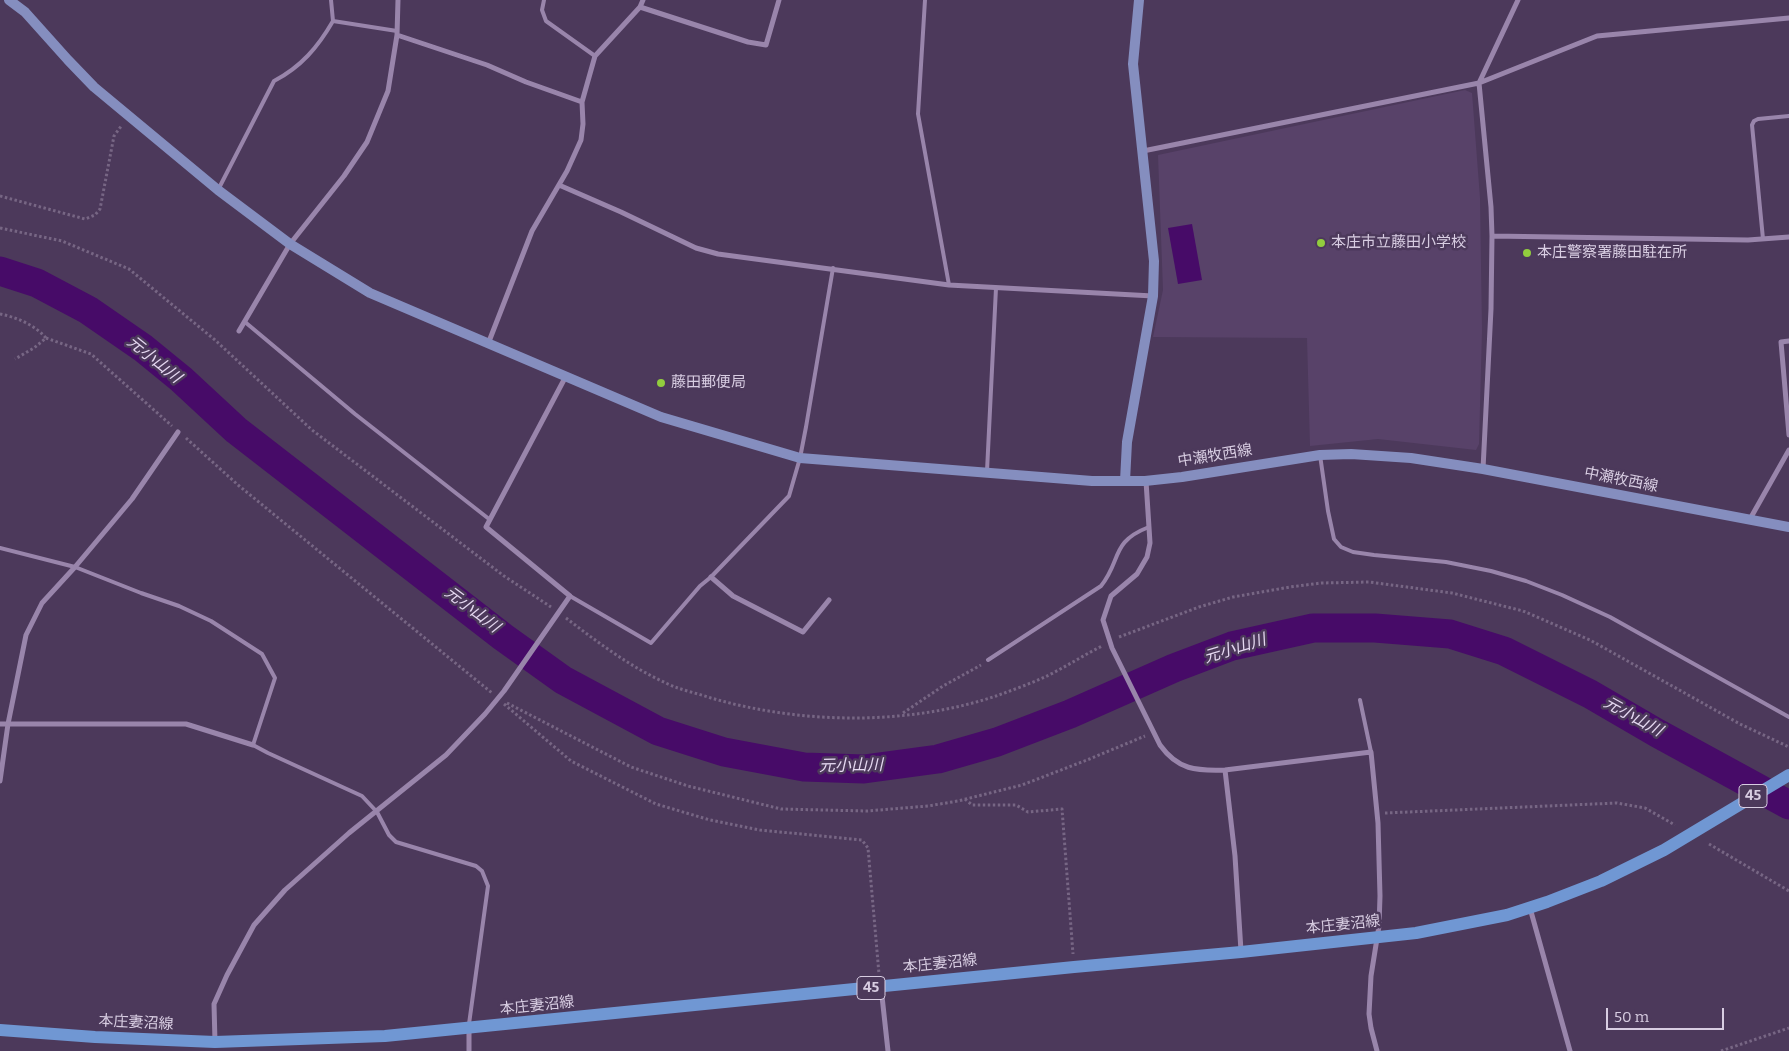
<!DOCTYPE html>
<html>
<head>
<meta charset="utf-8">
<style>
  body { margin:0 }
  #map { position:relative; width:1789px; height:1051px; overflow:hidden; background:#4c395b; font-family:Bitter,serif }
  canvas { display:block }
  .scale { position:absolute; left:1606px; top:1008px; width:118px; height:22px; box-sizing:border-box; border:2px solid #d8cde2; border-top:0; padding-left:6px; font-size:15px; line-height:18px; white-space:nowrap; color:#d8cde2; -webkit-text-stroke:4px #4c395b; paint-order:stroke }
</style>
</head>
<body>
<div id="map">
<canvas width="1789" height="1051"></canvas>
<div class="scale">50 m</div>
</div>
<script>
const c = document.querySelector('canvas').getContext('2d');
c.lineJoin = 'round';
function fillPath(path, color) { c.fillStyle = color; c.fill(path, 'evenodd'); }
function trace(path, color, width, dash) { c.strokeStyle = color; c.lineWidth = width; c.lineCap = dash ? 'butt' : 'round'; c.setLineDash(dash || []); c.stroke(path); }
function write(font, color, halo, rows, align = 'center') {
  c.font = font + ' Bitter,"Noto Sans JP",serif'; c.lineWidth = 5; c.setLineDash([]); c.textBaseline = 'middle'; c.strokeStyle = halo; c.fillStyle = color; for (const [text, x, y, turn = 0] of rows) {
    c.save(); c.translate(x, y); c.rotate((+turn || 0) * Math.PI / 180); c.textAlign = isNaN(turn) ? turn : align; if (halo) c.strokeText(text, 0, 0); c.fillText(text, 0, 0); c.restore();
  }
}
const built = new Path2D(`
  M1465,90L1472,93L1480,198L1482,330L1479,444L1476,450L1378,439L1310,446L1307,338L1153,337L1163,290L1158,155Z`);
const water = new Path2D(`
  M1192,224L1202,280L1178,284L1168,228Z`);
const river = new Path2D(`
  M0,271L37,283L88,310L143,348L181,379L236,430L503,637L563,680L658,731L724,752L804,767L864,769L938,759L997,742L1070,714L1174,668L1232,646L1313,628H1375L1450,634L1504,651L1590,694L1657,733L1789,805`);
const path = new Path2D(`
  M0,196L85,219L95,215L100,209L114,136L122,125
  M0,228L62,241L129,269L215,340L312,430L504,576L551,607
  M0,314C16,317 35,325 46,338L34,348L15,359
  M46,338L91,354L172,426
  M186,438L238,485L492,693
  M566,618C600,644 634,670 675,687C686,691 699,694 711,698C801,724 906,726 996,696C1013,690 1032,683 1049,675C1067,666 1084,655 1102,646
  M1119,637L1199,607L1233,597L1290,587L1321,583L1369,582L1452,593L1523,611L1590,640L1740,724L1789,747
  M507,703L631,767L688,786L781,809L867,811L928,806L958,801L1022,785L1087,760L1145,736
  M504,704L571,761L656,804L710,820L760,830L862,840L868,848L879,974
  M903,713L943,686L981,665
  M965,799L972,805H1016L1028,812L1062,809L1073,954
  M1385,813L1617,803L1645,808L1675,825
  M1709,844L1789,891
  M1721,1051L1789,1028`);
const lane = new Path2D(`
  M331,0L333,21
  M544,0L542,10L546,21L595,56
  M925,0L918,114L949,285
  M218,190L274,81C301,67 318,47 333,21L397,31
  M1763,239L1752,125L1754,121L1758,119L1789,116
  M245,322L355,414L489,519
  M1320,455L1328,511L1334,539L1341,547L1353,552L1374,555L1446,562L1491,571L1526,581L1562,595L1610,617L1789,717
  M987,471L996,288
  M0,548L75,567L141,593L179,606L211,621L262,654L275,678L253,745L268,753L362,796L377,812L389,835L396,842L476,866L482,871L488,886L469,1024
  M570,596L651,643L700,586L711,577L789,496L800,458L806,427L833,268
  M988,660L1101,586C1122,560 1110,542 1149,527
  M1360,700L1371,752`);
const street = new Path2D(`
  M640,7L748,42L766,45L779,0
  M397,35L487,65L526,82L582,102
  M1143,151L1479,83L1597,36L1789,18
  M559,185L621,212L696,248L718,254L949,285L1153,296
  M1492,236L1748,240L1789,237
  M239,331L290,244L344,176L367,142L388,91L397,35L398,0
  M1789,341L1781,342L1789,435
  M488,344L532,231L567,171L581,140L583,124L582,102L595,56L640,7L643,0
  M1483,469L1491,309L1492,236L1491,207L1479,83L1518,0
  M1146,481L1150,543L1147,557L1137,574L1111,596L1103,620L1112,648L1160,745C1178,770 1196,771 1225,770L1371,752L1378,823L1380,896L1379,926L1371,976L1369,1014L1371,1028L1377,1051
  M1750,519L1789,450
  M711,577L733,596L803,632L829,600
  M0,724H186L253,745
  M1225,770L1235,856L1241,951
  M0,781L8,724L26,635L42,603L75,567L132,499L178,432
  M1530,908L1570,1051
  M881,987L888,1051
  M215,1042L214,1004L227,975L254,925L285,890L349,833L446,755L485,714L504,691L570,596L486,527L566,376
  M469,1051V1029`);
const secondary = new Path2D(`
  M9,0L25,12L68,60L94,87L218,190L290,244L370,293L661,417L800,458L1092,481H1145L1182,477L1320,455L1351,454L1411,458L1483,469L1789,527
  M1125,481L1127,442L1153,296L1154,261L1133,64L1139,0`);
const primary = new Path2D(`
  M0,1030L95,1037L215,1042L385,1036L1074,967L1241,952L1416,933L1507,915L1547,902L1601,881L1664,850L1789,775`);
const markers = [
  [1321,243,5,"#92cd3e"],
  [1527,253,5,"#92cd3e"],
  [661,383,5,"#92cd3e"]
];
const shields = [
  [1753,796,28],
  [871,988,28]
];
const shieldNames = [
  ["45",1753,796],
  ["45",871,988]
];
const poiNames = [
  ["本庄市立藤田小学校",1331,243],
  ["本庄警察署藤田駐在所",1537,253],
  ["藤田郵便局",671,383]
];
const streetNames = [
  ["中瀬牧西線",1215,456,-9],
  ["中瀬牧西線",1621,480,11],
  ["本庄妻沼線",1343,925,-6],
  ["本庄妻沼線",940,964,-6],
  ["本庄妻沼線",537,1006,-6],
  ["本庄妻沼線",136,1023,3]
];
const waterNames = [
  ["元小山川",154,360,39],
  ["元小山川",472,610,37],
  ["元小山川",1235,649,-17],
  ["元小山川",1633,717,29],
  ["元小山川",851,766,-1]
];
fillPath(built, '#584269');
fillPath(water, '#470b68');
trace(river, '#470b68', 29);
trace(path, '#776684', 3, [2.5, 2.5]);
trace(lane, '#9985ab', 4);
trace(street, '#9985ab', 5);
trace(secondary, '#858ebf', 10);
trace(primary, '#7097d3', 12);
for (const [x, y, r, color] of markers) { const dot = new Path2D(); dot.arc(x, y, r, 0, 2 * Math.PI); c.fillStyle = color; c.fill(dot); trace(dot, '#4c395b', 2); }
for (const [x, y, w] of shields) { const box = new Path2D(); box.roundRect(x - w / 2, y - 11.5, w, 23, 4); c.fillStyle = '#4c395b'; c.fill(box); trace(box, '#d8cde2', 1); }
write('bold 14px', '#d8cde2', null, shieldNames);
write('15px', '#d8cde2', '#4c395b', poiNames, 'left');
write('15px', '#d8cde2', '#4c395b', streetNames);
write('italic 16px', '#e6d9f2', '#4c395b', waterNames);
</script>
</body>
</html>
